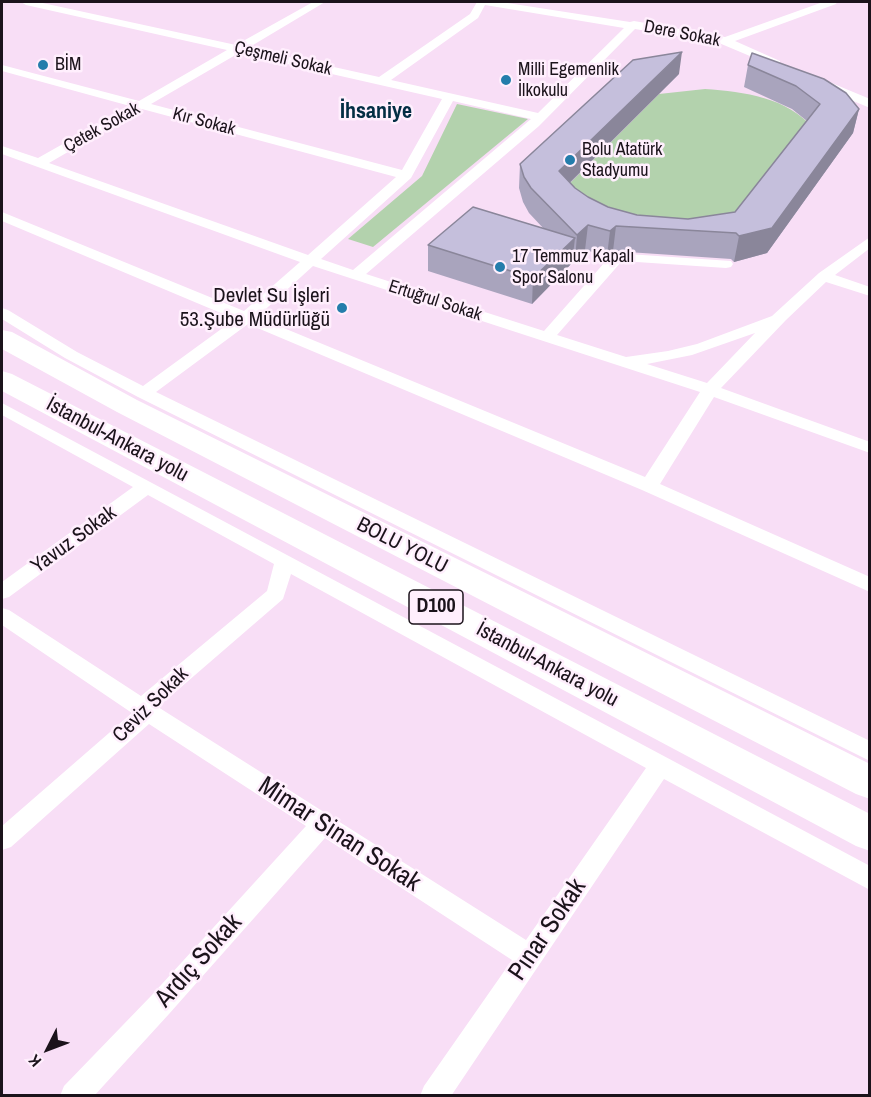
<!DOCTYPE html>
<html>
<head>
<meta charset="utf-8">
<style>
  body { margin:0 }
  #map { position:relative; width:871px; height:1097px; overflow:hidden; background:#f8def6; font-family:"Archivo Narrow",sans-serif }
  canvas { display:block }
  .frame { position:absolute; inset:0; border:3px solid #1b131b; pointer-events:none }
  .north { position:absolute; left:18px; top:1019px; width:60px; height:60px; -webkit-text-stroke:4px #ffeffd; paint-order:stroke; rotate:228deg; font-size:16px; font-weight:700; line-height:24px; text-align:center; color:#1b131b }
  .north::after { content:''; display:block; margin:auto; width:21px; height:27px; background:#1b131b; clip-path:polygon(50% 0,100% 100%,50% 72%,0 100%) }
</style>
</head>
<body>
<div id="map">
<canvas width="871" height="1097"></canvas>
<div class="frame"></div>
<div class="north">K</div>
</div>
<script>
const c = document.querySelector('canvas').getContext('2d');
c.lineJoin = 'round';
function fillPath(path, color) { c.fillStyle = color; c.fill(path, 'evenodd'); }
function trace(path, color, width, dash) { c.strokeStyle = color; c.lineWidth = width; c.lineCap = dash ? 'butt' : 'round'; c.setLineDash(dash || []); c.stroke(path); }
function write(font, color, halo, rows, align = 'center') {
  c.font = font + ' "Archivo Narrow",sans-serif'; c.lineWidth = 5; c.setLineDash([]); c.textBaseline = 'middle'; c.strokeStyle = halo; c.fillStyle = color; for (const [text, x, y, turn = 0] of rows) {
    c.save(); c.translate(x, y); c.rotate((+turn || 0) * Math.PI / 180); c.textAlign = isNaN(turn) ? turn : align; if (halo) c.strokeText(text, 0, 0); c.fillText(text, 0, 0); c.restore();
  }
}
const green = new Path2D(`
  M705,89C745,92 787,97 814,129L709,242L560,193L659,94Z
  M457,104L528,119L373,247L348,239L422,176Z`);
const street = new Path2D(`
  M21,2H38L236,45L313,2H325L248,48L379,77L470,14L477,2H501L630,22L634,21L725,37L823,2H837L836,4L735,41L780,61V65L776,67L719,43L635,29L539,126L366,274L544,331L613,253L731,261L733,264L731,267L726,268L622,261L557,335L626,357L668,351L697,344L772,316L819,273L870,237V248L835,275L870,287V296L826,282L786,320L721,388L870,442V453L714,397L660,484L870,577V592L642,490L248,324L156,392L870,741V761L138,397L65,358L2,319V308L8,310L77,352L143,386L235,319L2,221V212L244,311L300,262L2,154V146L38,158L130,106L2,71V65L139,101L227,50L26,5ZM485,5L624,28L538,113L391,80L478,18ZM239,53L442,99L402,170L151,104ZM453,101L531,119L353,270L321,259L411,178ZM142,109L396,177L308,255L49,163ZM313,266L700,392L645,477L257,317ZM755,333L707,383L647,364L692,355Z
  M822,79L870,99V108L818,86V80Z
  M2,403L870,866V890L664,779L451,1096H420L424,1086L512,960L325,838L169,1014L94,1096H60L64,1086L151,996L306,826L149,724L11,847L2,850V826L132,713L2,625V608L9,610L141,696L267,591L274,564L148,495L9,597L2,599V582L133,487L2,415ZM291,574L646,768L526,940L158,707L283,599Z`);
const highway = new Path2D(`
  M2,330L12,332L137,400L870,764V799L856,794L117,412L2,349Z
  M2,371L12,374L870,814V851L856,846L2,391Z`);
const wall = new Path2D(`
  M748,65L859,109L853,133L767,253L734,262L731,259L613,251L607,256L585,250L575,260L573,258L572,263L532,304L428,271V245L544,229L529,213L523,202L519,188L520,164L679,74L570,183L575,188L588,197L608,207L637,215L688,219L735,212L807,121L792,109L744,87Z`);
const shadedWall = new Path2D(`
  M682,52L679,74L557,195L559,171Z
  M859,109L853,133L767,253L734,262L739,236Z
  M588,225L585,250L575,260L577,235Z
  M616,226L613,251L607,256L610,231Z
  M575,238L572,263L532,304L533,278Z`);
const building = new Path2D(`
  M682,52L559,171L575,188L588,197L608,207L637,215L688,219L735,212L820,104L796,86L748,65L752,53L824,79L846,93L859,109L772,228L739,236L736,233L616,226L610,231L588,225L577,235L531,188L524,177L520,164L633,60Z
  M473,207L575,238L533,278L428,245Z`);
const markers = [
  [43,65,6,"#247dab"],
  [506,80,6,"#247dab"],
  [570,160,6,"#247dab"],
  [500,267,6,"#247dab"],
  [342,308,6,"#247dab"]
];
const farStreetnames = [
  ["Dere Sokak",682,34,11],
  ["Çeşmeli Sokak",283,59,13],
  ["Kır Sokak",204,122,15],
  ["Çetek Sokak",102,128,-29],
  ["Ertuğrul Sokak",435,301,18]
];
const farPoinames = [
  ["BİM",55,65],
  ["Milli Egemenlik",518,70],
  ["İlkokulu",518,91],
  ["Bolu Atatürk",582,150],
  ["Stadyumu",582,171],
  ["17 Temmuz Kapalı",512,257],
  ["Spor Salonu",512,278]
];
const shields = [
  [436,607,54]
];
const shieldNames = [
  ["D100",436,607]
];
const poiNames = [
  ["Devlet Su İşleri",330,296],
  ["53.Şube Müdürlüğü",330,320]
];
const streetNames = [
  ["İstanbul-Ankara yolu",117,440,28],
  ["Yavuz Sokak",74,540,-36],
  ["BOLU YOLU",402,546,27],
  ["İstanbul-Ankara yolu",547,665,28],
  ["Ceviz Sokak",151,705,-45]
];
const farDistrictnames = [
  ["İhsaniye",376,112]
];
const nearStreetnames = [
  ["Mimar Sinan Sokak",339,835,33],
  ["Pınar Sokak",548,930,-56],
  ["Ardıç Sokak",199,961,-48]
];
fillPath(green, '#b3d2ad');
fillPath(street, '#fff');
fillPath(highway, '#fff');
fillPath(wall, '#a9a4bd');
fillPath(shadedWall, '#8a869a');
fillPath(building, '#c5bfdc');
trace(building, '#8a869a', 1.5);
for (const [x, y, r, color] of markers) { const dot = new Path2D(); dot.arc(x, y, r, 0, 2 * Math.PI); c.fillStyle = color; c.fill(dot); trace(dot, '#ffeffd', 2); }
write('18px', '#1b131b', '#ffeffd', farStreetnames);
write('18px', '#1b131b', '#ffeffd', farPoinames, 'left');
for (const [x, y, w] of shields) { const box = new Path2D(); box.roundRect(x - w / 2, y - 17, w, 34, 4.5); c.fillStyle = '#ffeffd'; c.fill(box); trace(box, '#1b131b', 1.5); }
write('bold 20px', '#1b131b', null, shieldNames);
write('21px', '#1b131b', '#ffeffd', poiNames, 'right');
write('21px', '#1b131b', '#ffeffd', streetNames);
write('bold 22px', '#032e44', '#ffeffd', farDistrictnames);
write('26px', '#1b131b', '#ffeffd', nearStreetnames);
</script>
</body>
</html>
